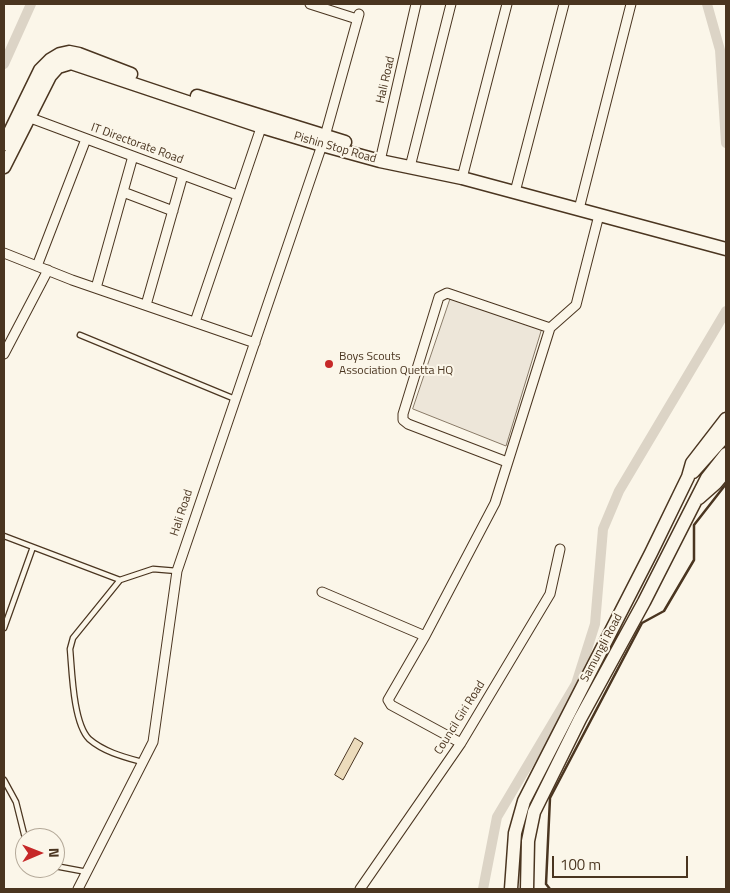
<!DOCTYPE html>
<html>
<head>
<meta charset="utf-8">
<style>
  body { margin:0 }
  #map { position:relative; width:730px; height:893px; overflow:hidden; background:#fbf6e9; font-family:"Titillium Web",sans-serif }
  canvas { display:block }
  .frame { position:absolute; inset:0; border:5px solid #4a3520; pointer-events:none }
  .north { position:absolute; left:15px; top:828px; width:50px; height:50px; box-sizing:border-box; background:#fbf6e9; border:1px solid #b4a999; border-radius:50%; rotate:89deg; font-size:14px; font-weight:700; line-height:20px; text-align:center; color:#4a3520 }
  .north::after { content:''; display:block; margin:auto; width:18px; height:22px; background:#c62828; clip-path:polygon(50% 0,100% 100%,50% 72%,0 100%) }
  .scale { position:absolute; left:552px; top:856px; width:136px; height:22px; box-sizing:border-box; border:2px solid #4a3520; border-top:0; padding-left:6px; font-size:15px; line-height:18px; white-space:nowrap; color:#4a3520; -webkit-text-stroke:4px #fbf6e9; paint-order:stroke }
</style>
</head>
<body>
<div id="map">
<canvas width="730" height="893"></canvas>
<div class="frame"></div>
<div class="north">N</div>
<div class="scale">100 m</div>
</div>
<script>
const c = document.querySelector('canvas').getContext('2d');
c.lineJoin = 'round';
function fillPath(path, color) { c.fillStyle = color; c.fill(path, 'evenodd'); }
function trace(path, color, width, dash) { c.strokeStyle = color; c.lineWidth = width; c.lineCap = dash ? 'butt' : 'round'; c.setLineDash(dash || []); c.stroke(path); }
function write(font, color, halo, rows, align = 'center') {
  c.font = font + ' "Titillium Web",sans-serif'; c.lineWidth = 4; c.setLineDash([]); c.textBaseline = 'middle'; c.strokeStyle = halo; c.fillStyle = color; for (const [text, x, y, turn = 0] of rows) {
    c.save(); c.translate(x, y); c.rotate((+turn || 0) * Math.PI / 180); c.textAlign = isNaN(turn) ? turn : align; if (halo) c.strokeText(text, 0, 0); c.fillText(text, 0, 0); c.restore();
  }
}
const green = new Path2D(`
  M451,297L542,328L506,446L413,409Z`);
const canal = new Path2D(`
  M707,4L720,50L726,143
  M4,64L31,4
  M483,889L497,817L576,684L595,624L603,529L619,491L726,311`);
const building = new Path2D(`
  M355,738L363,743L343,780L335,775Z`);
const service = new Path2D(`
  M80,335L235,399
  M4,536L120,580
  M4,628L33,547
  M142,762C124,757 104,752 89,739C73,723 72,670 70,649L73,638L120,580L153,569L177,571
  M4,780L16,802L25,838
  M55,866L87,872`);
const minor = new Path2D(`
  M310,4L357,19
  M28,117L237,195
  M325,136L359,14
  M380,161L416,4
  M410,167L451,4
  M462,178L507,4
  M123,192L173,211
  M515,192L564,4
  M579,209L631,4
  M4,253L72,280L255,343
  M37,266L86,139
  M96,288L133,156
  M146,305L183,175
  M195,322L263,122
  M4,354L48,270
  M507,462L408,424L403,420V414L439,297L447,293L550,328
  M322,592L425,636
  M461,743L391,705L388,700L425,636L495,503L550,328L576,305L599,215
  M78,889L153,742L177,571L322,145
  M360,889L461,743L550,594L560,549`);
const primary = new Path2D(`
  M197,96L345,142
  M4,144L40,70L50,60L60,54L69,52L79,54L131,74
  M4,167L50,76L58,67L71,63L262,127L322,145L380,161L462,178L726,249
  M693,472L726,435
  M699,498L716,483L726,471
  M511,889L515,833L524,801L651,553L688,477L692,463L726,419
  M527,889L528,841L534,812L580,719L644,602L707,478L726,454`);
const wall = new Path2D(`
  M550,889L546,884L550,798L642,623L664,611L694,560V525L726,484`);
const markers = [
  [329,364,5,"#c62828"]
];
const streetNames = [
  ["Hali Road",386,80,-77],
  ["IT Directorate Road",137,144,20],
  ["Pishin Stop Road",335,148,16],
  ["Hali Road",182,513,-72],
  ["Samungli Road",602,648,-62],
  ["Council Giri Road",460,718,-58]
];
const poiNames = [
  ["Boys Scouts",339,357],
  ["Association Quetta HQ",339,371]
];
fillPath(green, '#ede6d9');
trace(green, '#887966', 1);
trace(canal, '#dcd4c6', 10);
fillPath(building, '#ecdcbc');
trace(building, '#4a3520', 1);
trace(service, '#4a3520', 7);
trace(minor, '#4a3520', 11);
trace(primary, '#4a3520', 15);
trace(service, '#fbf6e9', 4.5);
trace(minor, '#fbf6e9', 9);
trace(primary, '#fbf6e9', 12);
trace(wall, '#4a3520', 2.5);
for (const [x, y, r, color] of markers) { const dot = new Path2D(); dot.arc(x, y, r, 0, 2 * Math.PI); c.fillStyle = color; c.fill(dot); trace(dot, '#fbf6e9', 2); }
write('12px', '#4a3520', '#fbf6e9', streetNames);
write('12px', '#4a3520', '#fbf6e9', poiNames, 'left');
</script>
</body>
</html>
